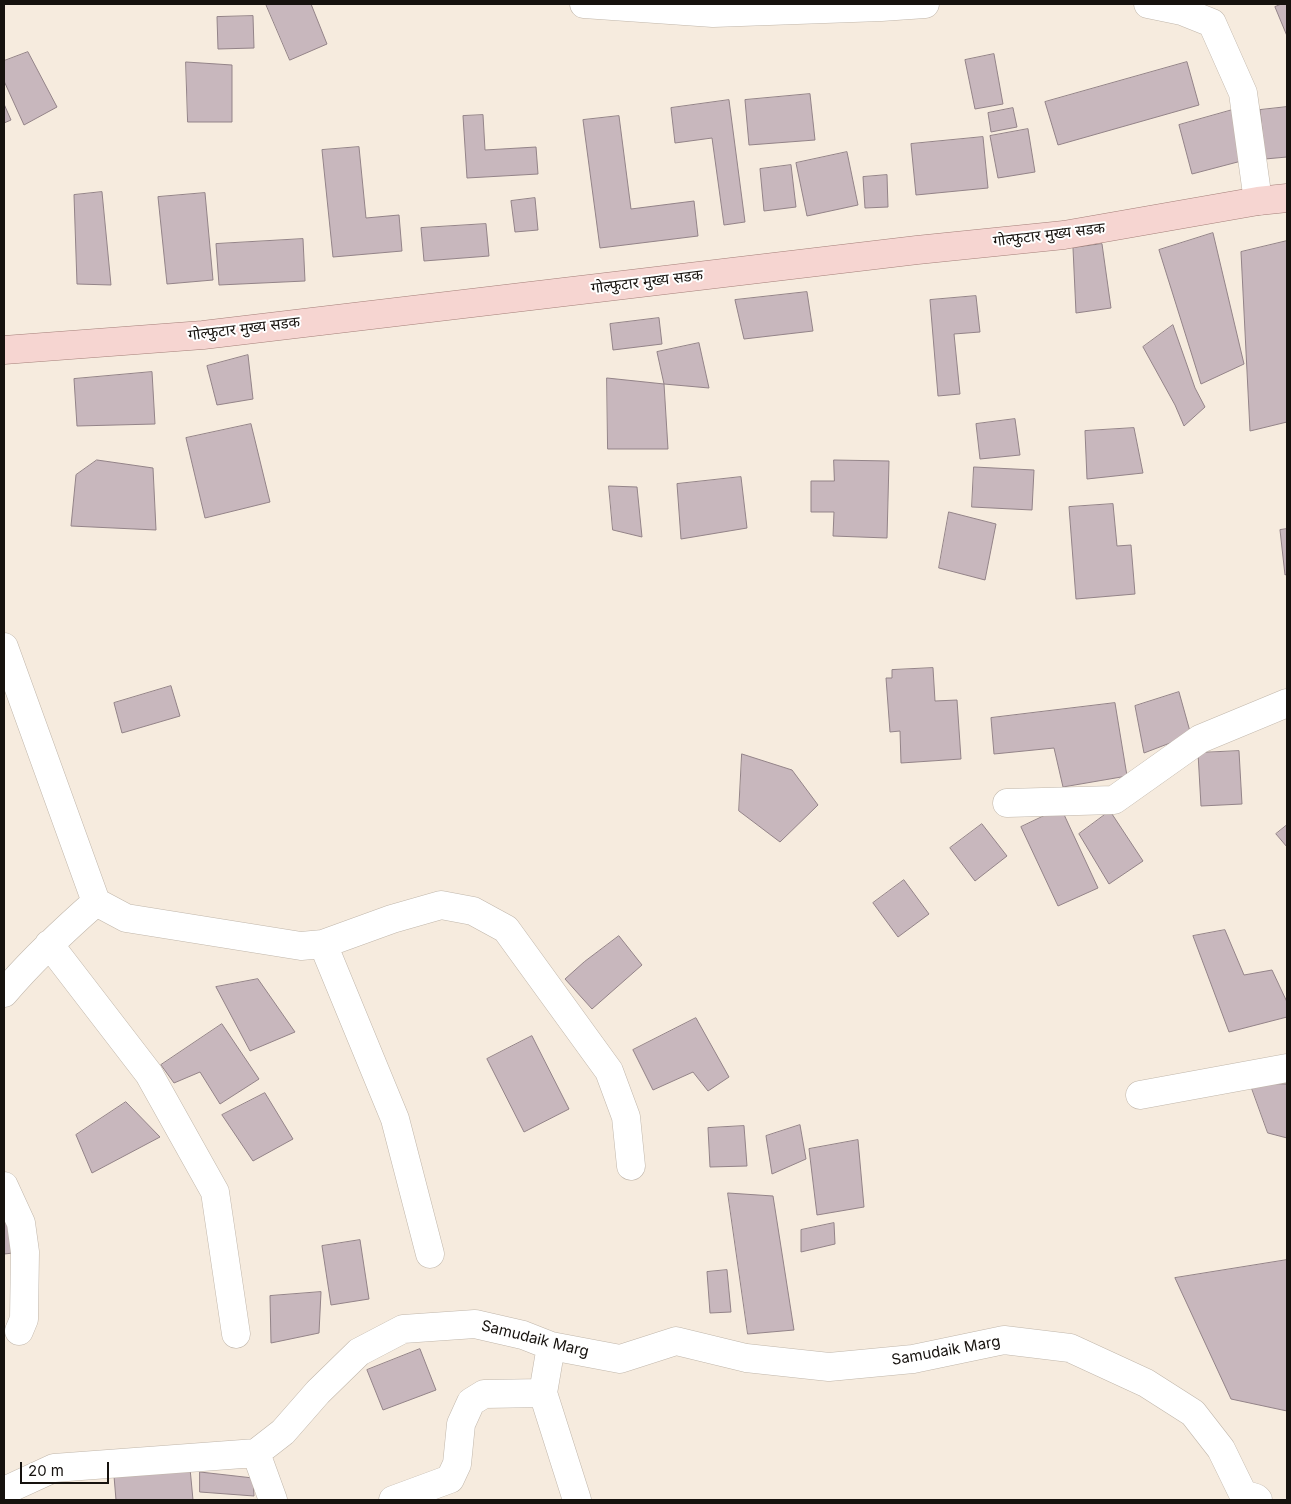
<!DOCTYPE html>
<html>
<head>
<meta charset="utf-8">
<style>
  body { margin:0 }
  #map { position:relative; width:1291px; height:1504px; overflow:hidden; background:#f6ebde; font-family:Inter,sans-serif }
  canvas { display:block }
  .frame { position:absolute; inset:0; border:5px solid #16120e; pointer-events:none }
  .scale { position:absolute; left:20px; top:1462px; width:89px; height:22px; box-sizing:border-box; border:2px solid #16120e; border-top:0; padding-left:6px; font-size:15px; line-height:18px; white-space:nowrap; color:#16120e; -webkit-text-stroke:4px #fff; paint-order:stroke }
</style>
</head>
<body>
<div id="map">
<canvas width="1291" height="1504"></canvas>
<div class="frame"></div>
<div class="scale">20 m</div>
</div>
<script>
const c = document.querySelector('canvas').getContext('2d');
c.lineJoin = 'round';
function fillPath(path, color) { c.fillStyle = color; c.fill(path, 'evenodd'); }
function trace(path, color, width, dash) { c.strokeStyle = color; c.lineWidth = width; c.lineCap = dash ? 'butt' : 'round'; c.setLineDash(dash || []); c.stroke(path); }
function write(font, color, halo, rows, align = 'center') {
  c.font = font + ' Inter,"Noto Sans Devanagari",sans-serif'; c.lineWidth = 4; c.setLineDash([]); c.textBaseline = 'middle'; c.strokeStyle = halo; c.fillStyle = color; for (const [text, x, y, turn = 0] of rows) {
    c.save(); c.translate(x, y); c.rotate((+turn || 0) * Math.PI / 180); c.textAlign = isNaN(turn) ? turn : align; if (halo) c.strokeText(text, 0, 0); c.fillText(text, 0, 0); c.restore();
  }
}
const building = new Path2D(`
  M266,4H311L327,44L290,60Z
  M1282,4H1287V36L1275,7Z
  M253,16L254,48L218,49L217,17Z
  M28,52L57,107L24,125L4,81V61Z
  M994,54L1003,104L975,109L965,60Z
  M186,62L232,65V122H188Z
  M1187,62L1199,105L1058,145L1045,102Z
  M810,94L815,140L749,145L745,100Z
  M729,100L745,222L724,225L712,138L675,143L671,108Z
  M4,104L11,120L4,123Z
  M1287,107V157L1265,159L1260,110Z
  M1013,108L1017,127L991,132L988,113Z
  M1236,109L1249,159L1192,174L1179,125Z
  M483,115L485,150L536,147L538,174L467,178L463,116Z
  M619,116L631,209L694,201L698,236L600,248L583,120Z
  M1028,129L1035,172L998,178L990,136Z
  M983,137L988,188L916,195L911,144Z
  M359,147L366,218L399,215L402,251L333,257L322,150Z
  M847,152L858,205L807,216L796,163Z
  M791,165L796,207L764,211L760,169Z
  M887,175L888,207L865,208L863,177Z
  M102,192L111,285L77,284L74,195Z
  M205,193L213,280L167,284L158,197Z
  M535,198L538,230L515,232L511,201Z
  M486,224L489,256L424,261L421,228Z
  M1213,233L1244,364L1201,384L1159,250Z
  M303,239L305,281L219,285L216,244Z
  M1287,241V422L1250,431L1241,252Z
  M1102,244L1111,308L1076,313L1073,248Z
  M807,292L813,331L744,339L735,300Z
  M976,296L980,332L954,334L960,394L938,396L930,300Z
  M659,318L662,344L613,350L610,324Z
  M1173,325L1195,388L1205,407L1184,426L1175,405L1143,347Z
  M699,343L709,388L664,384L657,352Z
  M248,355L253,399L217,405L207,366Z
  M152,372L155,424L77,426L74,379Z
  M607,378L664,384L668,449H608Z
  M1015,419L1020,455L980,459L976,424Z
  M251,424L270,502L205,518L186,438Z
  M1134,428L1143,473L1087,479L1085,431Z
  M97,460L153,468L156,530L71,526L76,475Z
  M834,460L889,461L887,538L833,536L834,512H811V481H834Z
  M974,467L1034,470L1032,510L972,507Z
  M741,477L747,528L681,539L677,484Z
  M609,486L637,487L642,537L613,530Z
  M1113,504L1117,546L1131,545L1135,594L1076,599L1069,507Z
  M949,512L996,524L985,580L939,568Z
  M1287,529V574L1285,575L1280,530Z
  M933,668L935,701L957,700L961,759L901,763L900,731L890,732L886,678H892V670Z
  M171,686L180,716L122,733L114,703Z
  M1179,692L1191,735L1144,753L1135,706Z
  M1115,703L1127,776L1063,787L1054,748L994,754L991,718Z
  M1239,751L1242,804L1201,806L1198,753Z
  M742,754L792,770L818,805L780,842L739,811Z
  M1061,808L1098,888L1058,906L1021,827Z
  M1110,811L1143,861L1109,884L1079,834Z
  M982,824L1007,856L975,881L950,848Z
  M1287,825V847L1276,834Z
  M904,880L929,914L898,937L873,903Z
  M1225,930L1244,975L1272,970L1287,1002V1017L1229,1032L1193,936Z
  M619,936L642,965L592,1009L565,979L584,962Z
  M258,979L295,1032L250,1051L216,987Z
  M696,1018L729,1077L708,1091L693,1072L653,1090L633,1050Z
  M222,1024L259,1079L220,1104L200,1072L174,1083L161,1065Z
  M532,1036L569,1109L524,1132L487,1059Z
  M1250,1083L1287,1084V1138L1268,1133Z
  M265,1093L293,1139L253,1161L222,1115Z
  M126,1102L160,1137L92,1173L76,1135Z
  M800,1125L806,1159L772,1174L766,1136Z
  M744,1126L747,1166L710,1167L708,1128Z
  M858,1140L864,1207L817,1215L809,1149Z
  M728,1193L773,1196L794,1330L748,1334Z
  M4,1216L23,1252L4,1254Z
  M834,1223L835,1244L801,1252V1230Z
  M360,1240L369,1299L331,1305L322,1246Z
  M1287,1260V1411L1231,1399L1175,1278Z
  M727,1270L731,1312L710,1313L707,1272Z
  M321,1292L319,1333L271,1343L270,1296Z
  M420,1349L436,1390L383,1410L367,1370Z
  M190,1468L193,1500H116L114,1476Z
  M200,1472L253,1478L254,1496L200,1492Z`);
const minor = new Path2D(`
  M584,4L713,13L881,7
  M880,4L881,7L925,4
  M1148,4L1182,11L1212,23L1243,93L1258,201
  M4,647L96,902L126,918L301,946L323,944L392,919L441,905L473,911L506,929L609,1071L626,1117L631,1166
  M1007,803L1114,800L1200,739L1287,703
  M49,944L149,1074L215,1192L236,1334
  M323,944L395,1119L430,1254
  M4,993C32,960 63,931 96,902
  M1140,1095L1287,1068
  M4,1186L21,1223L25,1252L24,1319L19,1331
  M551,1346L543,1393L577,1500
  M256,1453L273,1500
  M4,1491L54,1468L256,1453L283,1432L318,1392L359,1352L403,1329L475,1324L523,1335L551,1346L620,1359L676,1341L746,1358L829,1367L913,1359L1004,1340L1070,1348L1146,1383L1193,1413L1221,1449L1243,1494L1256,1498L1258,1500
  M393,1500L450,1479L457,1464L461,1424L471,1402L484,1394L543,1393`);
const major = new Path2D(`
  M4,350L203,335L917,250L1064,235L1258,201L1287,198`);
const streetNames = [
  ["गोल्फुटार मुख्य सडक",1049,235,-7],
  ["गोल्फुटार मुख्य सडक",647,282,-7],
  ["गोल्फुटार मुख्य सडक",244,329,-7],
  ["Samudaik Marg",535,1339,14],
  ["Samudaik Marg",946,1351,-10]
];
fillPath(building, '#c8b7bd');
trace(building, '#938388', 1);
trace(minor, '#c0b6aa', 29);
trace(major, '#a47f79', 29);
trace(minor, '#fff', 28);
trace(major, '#f6d5d1', 28);
write('15px', '#16120e', '#fff', streetNames);
</script>
</body>
</html>
